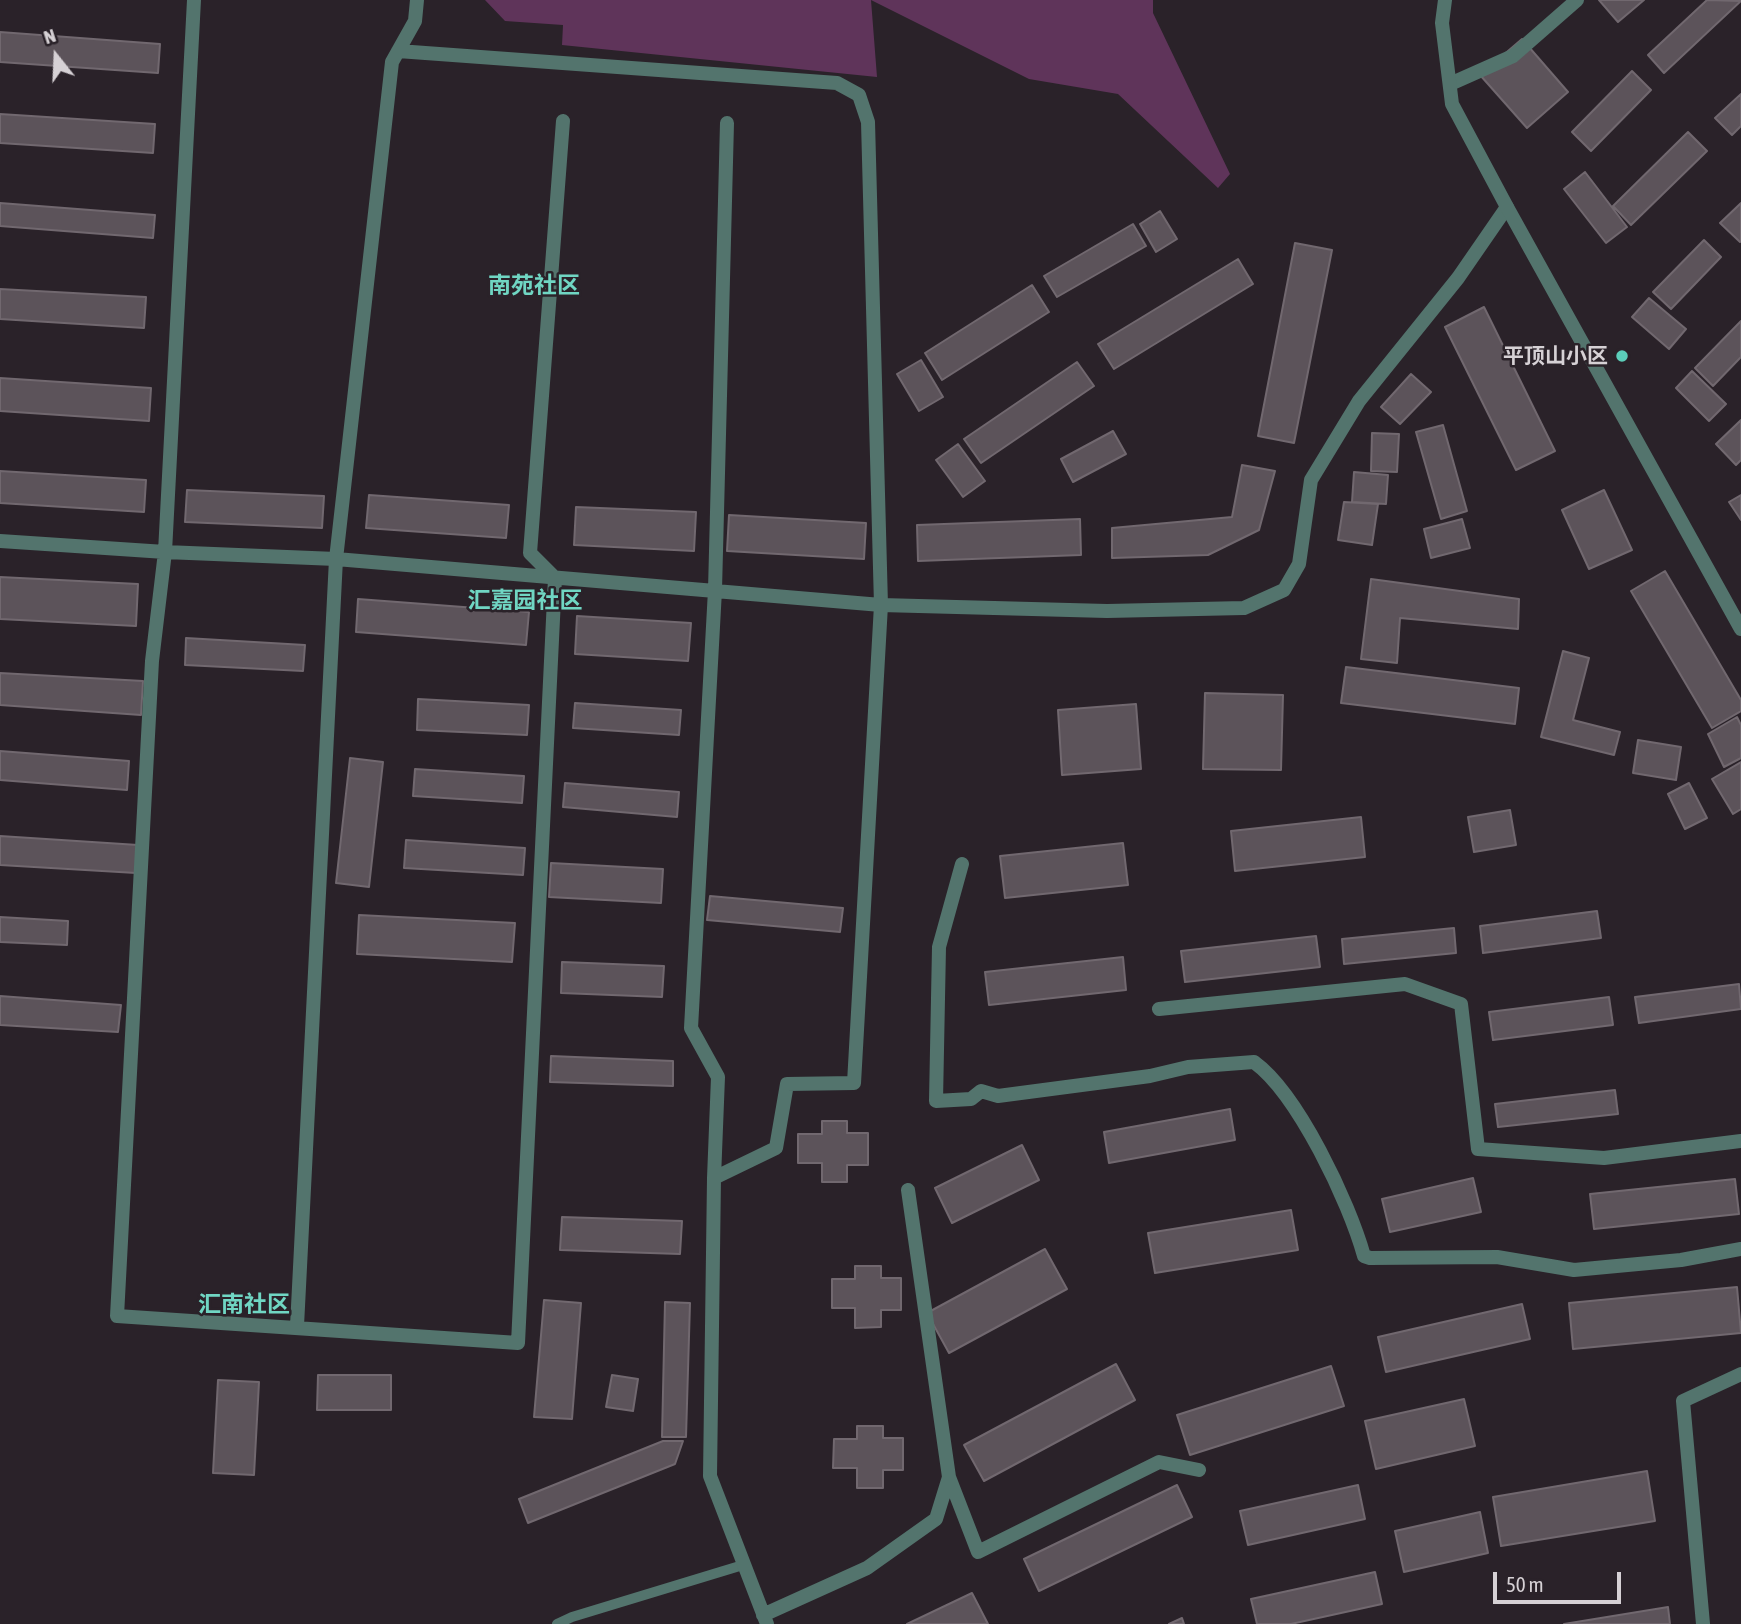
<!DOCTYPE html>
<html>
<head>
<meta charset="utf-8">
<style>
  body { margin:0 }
  #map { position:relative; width:1741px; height:1624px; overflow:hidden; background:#2a2229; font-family:"Asap Condensed",sans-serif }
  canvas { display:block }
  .north { position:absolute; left:21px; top:21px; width:70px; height:70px; -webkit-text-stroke:5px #2a2229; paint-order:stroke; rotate:342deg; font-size:19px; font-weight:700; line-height:28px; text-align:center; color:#d6d1d5 }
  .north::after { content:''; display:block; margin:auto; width:24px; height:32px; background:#d6d1d5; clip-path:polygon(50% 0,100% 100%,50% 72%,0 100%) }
  .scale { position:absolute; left:1493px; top:1572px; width:128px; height:32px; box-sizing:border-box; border:4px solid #d6d1d5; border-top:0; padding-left:9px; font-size:21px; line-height:24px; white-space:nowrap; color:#d6d1d5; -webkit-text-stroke:5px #2a2229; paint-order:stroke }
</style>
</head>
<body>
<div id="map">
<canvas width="1741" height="1624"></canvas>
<div class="north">N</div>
<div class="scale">50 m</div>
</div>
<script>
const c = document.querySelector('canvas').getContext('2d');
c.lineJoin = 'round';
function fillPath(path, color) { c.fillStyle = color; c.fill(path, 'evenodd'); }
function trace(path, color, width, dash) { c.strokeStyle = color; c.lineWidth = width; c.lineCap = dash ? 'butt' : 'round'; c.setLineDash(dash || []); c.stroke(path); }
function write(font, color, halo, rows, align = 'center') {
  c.font = font + ' "Asap Condensed","Noto Sans SC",sans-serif'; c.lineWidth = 5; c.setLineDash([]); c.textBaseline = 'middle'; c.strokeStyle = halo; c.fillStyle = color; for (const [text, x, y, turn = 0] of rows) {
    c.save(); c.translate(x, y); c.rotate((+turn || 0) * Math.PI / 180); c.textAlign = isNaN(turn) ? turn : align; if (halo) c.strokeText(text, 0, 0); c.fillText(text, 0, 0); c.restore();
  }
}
const green = new Path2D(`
  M485,0H1153V13L1230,174L1218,188L1118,94L1029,79L871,0L877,77L562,45L563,25L505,21Z`);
const building = new Path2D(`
  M1599,0H1644L1618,22Z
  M1707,0L1741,1L1664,73L1648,55Z
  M0,32L160,44L158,73L0,62Z
  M1522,39L1568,92L1527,128L1480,75Z
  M1632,71L1651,90L1591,151L1572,132Z
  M1741,94V126L1732,135L1715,118Z
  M0,114L155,124L153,153L0,143Z
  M1688,132L1707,151L1631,225L1613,206Z
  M1585,172L1627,227L1606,243L1564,189Z
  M0,203L155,215L153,238L0,226Z
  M1741,203V241L1740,242L1720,223Z
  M1160,211L1177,239L1156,252L1140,224Z
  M1133,224L1146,246L1057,297L1044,276Z
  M1704,240L1721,257L1671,309L1653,292Z
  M1295,243L1332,250L1294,443L1258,436Z
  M1238,259L1253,284L1114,369L1098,344Z
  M1032,285L1049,312L942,380L925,353Z
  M0,289L146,297L144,328L0,319Z
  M1649,298L1686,329L1669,349L1632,317Z
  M1484,307L1555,451L1516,470L1445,327Z
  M1741,321V357L1713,386L1695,368Z
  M921,360L943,397L919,411L897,374Z
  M1077,362L1094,386L981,463L964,439Z
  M1692,371L1726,404L1709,421L1676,388Z
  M1411,374L1431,392L1400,424L1381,407Z
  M0,378L151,388L149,421L0,411Z
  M1741,420V460L1736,465L1716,444Z
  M1443,425L1467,511L1441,519L1416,432Z
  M1113,431L1126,454L1073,482L1061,459Z
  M1372,433L1399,434L1397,472L1371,471Z
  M958,444L985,481L963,497L936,460Z
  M1242,465L1275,471L1259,530L1208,555L1112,558V528L1232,517Z
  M0,471L146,480L144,512L0,503Z
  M1354,472L1388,475L1386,504L1352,502Z
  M187,490L324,496L322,528L185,522Z
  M1604,490L1632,550L1589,569L1562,510Z
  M369,495L509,505L506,538L366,528Z
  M1741,495V520L1729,502Z
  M1344,502L1378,504L1372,545L1338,540Z
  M576,507L696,512L694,551L574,545Z
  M729,515L866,523L864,559L727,551Z
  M1080,519L1081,555L918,561L917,525Z
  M1462,519L1470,548L1431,558L1424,529Z
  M1665,571L1741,700V711L1712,728L1631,591Z
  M0,577L138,584L136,626L0,619Z
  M1371,579L1519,599L1518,629L1400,618L1397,663L1361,659Z
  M358,599L529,612L526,645L356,632Z
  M577,616L691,623L688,661L575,654Z
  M186,638L305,645L303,671L185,665Z
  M1563,651L1589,658L1573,720L1620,732L1614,755L1541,737Z
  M1346,667L1519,688L1515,724L1341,703Z
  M0,673L143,681L141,715L0,705Z
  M1205,693L1283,695L1281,770L1203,769Z
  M418,699L529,705L527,735L417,730Z
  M575,703L681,710L679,735L573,728Z
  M1136,704L1141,769L1062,775L1058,710Z
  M1737,717L1741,725V758L1724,767L1708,734Z
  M1638,740L1681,747L1676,780L1633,773Z
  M0,751L129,761L127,790L0,780Z
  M350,758L383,762L369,887L336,883Z
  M1741,762V809L1733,814L1712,779Z
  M415,769L524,776L522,803L413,796Z
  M565,783L679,792L677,817L563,807Z
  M1689,783L1707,818L1685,829L1668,794Z
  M1510,810L1516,845L1474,852L1468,817Z
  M1361,817L1365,857L1235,871L1231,831Z
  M0,836L138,845L136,873L0,865Z
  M406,840L525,848L523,875L404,868Z
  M1123,843L1128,885L1005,898L1000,856Z
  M551,863L663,869L661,903L549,897Z
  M710,896L843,908L840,932L707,920Z
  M1597,911L1601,938L1483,953L1480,926Z
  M359,915L515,923L512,962L357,954Z
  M0,917L68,921L67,945L0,942Z
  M1454,928L1456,953L1344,964L1342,939Z
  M1316,936L1320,967L1185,982L1181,951Z
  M1123,957L1126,990L989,1005L985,972Z
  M562,962L664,966L662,997L561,993Z
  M1739,984L1741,1009L1639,1023L1635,997Z
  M0,996L121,1005L118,1032L0,1025Z
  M1609,997L1613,1025L1493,1040L1489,1012Z
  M551,1056L673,1061V1086L550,1082Z
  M1615,1090L1618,1114L1498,1127L1495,1104Z
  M1230,1109L1235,1140L1109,1163L1104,1132Z
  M822,1121H847V1133H868V1165H847V1182H822V1163H798V1134H822Z
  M1022,1145L1039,1180L952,1223L935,1188Z
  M1473,1178L1481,1212L1390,1232L1382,1199Z
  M1735,1179L1739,1214L1594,1229L1590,1194Z
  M1291,1210L1298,1250L1155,1273L1148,1233Z
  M562,1217L682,1221L680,1254L560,1250Z
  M1045,1249L1067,1289L949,1353L927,1313Z
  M855,1266H881V1278H901V1310H881V1327L855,1328V1308H832V1279H855Z
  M1737,1287L1741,1333L1573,1349L1569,1303Z
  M544,1300L581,1303L572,1419L534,1417Z
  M665,1302L690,1303L686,1437H662Z
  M1522,1304L1530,1339L1386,1372L1378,1337Z
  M1116,1364L1135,1400L984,1481L964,1445Z
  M1331,1366L1344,1406L1190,1455L1177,1415Z
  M318,1375H391V1410H317Z
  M612,1375L638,1379L633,1411L606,1407Z
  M218,1380L259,1382L254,1475L213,1473Z
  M1464,1399L1475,1446L1376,1469L1365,1421Z
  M857,1426H883V1438H903V1470H883V1488H857V1468H833L834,1439H857Z
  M663,1441H683L675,1464L528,1523L519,1499Z
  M1647,1471L1655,1521L1501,1546L1493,1497Z
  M1177,1485L1192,1517L1039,1591L1024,1559Z
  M1358,1485L1365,1519L1248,1545L1240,1511Z
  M1480,1512L1488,1553L1404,1572L1395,1531Z
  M1375,1572L1382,1604L1291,1624H1257L1251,1599Z
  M972,1593L988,1624H907Z
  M1668,1607L1670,1624H1564Z
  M1182,1618L1184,1624H1169Z`);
const service = new Path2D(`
  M557,1624L572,1617L743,1565`);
const minor = new Path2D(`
  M194,0L165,552L152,661L117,1316L518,1343L555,578L530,553L563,121
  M398,51L837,83L859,95L868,122L881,605L854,1083L787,1084L776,1148L714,1178L710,1476L767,1624
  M1450,84L1513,56L1577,0
  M0,541L165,552L336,559L881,605L1107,611L1244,608L1284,590L1299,564L1311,480L1359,401L1458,278L1507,207
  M962,864L939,947L936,1101L971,1099L981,1091L998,1096L1150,1076L1188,1067L1254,1062C1298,1094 1349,1202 1364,1256L1370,1258L1497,1257L1574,1270L1681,1260L1741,1249
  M1159,1009L1405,984L1461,1004L1478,1149L1604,1158L1741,1141
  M714,1178L718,1077L691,1028L715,590L727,123
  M297,1326L336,559L392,62L415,21L417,0
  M949,1477L978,1552L1159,1462L1199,1470
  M763,1615L867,1568L936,1519L949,1477L908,1190
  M1703,1624L1683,1401L1741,1374`);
const tertiary = new Path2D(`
  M1445,0L1442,23L1452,104L1507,207L1741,629`);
const markers = [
  [1622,356,7,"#5cceba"]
];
const poiNames = [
  ["平顶山小区",1608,356]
];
const neighbourhoodNames = [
  ["南苑社区",534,286],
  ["汇嘉园社区",525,601],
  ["汇南社区",244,1305]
];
fillPath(green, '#5f345a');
fillPath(building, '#5c535a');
trace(building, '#71686f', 2);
trace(service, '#53746d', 10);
trace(minor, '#53746d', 14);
trace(tertiary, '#53746d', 14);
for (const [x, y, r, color] of markers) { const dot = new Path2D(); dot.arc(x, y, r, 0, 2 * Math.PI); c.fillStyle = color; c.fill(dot); trace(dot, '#2a2229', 2.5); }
write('bold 21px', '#d6d1d5', '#2a2229', poiNames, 'right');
write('bold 23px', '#70d6c3', '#2a2229', neighbourhoodNames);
</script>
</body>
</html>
